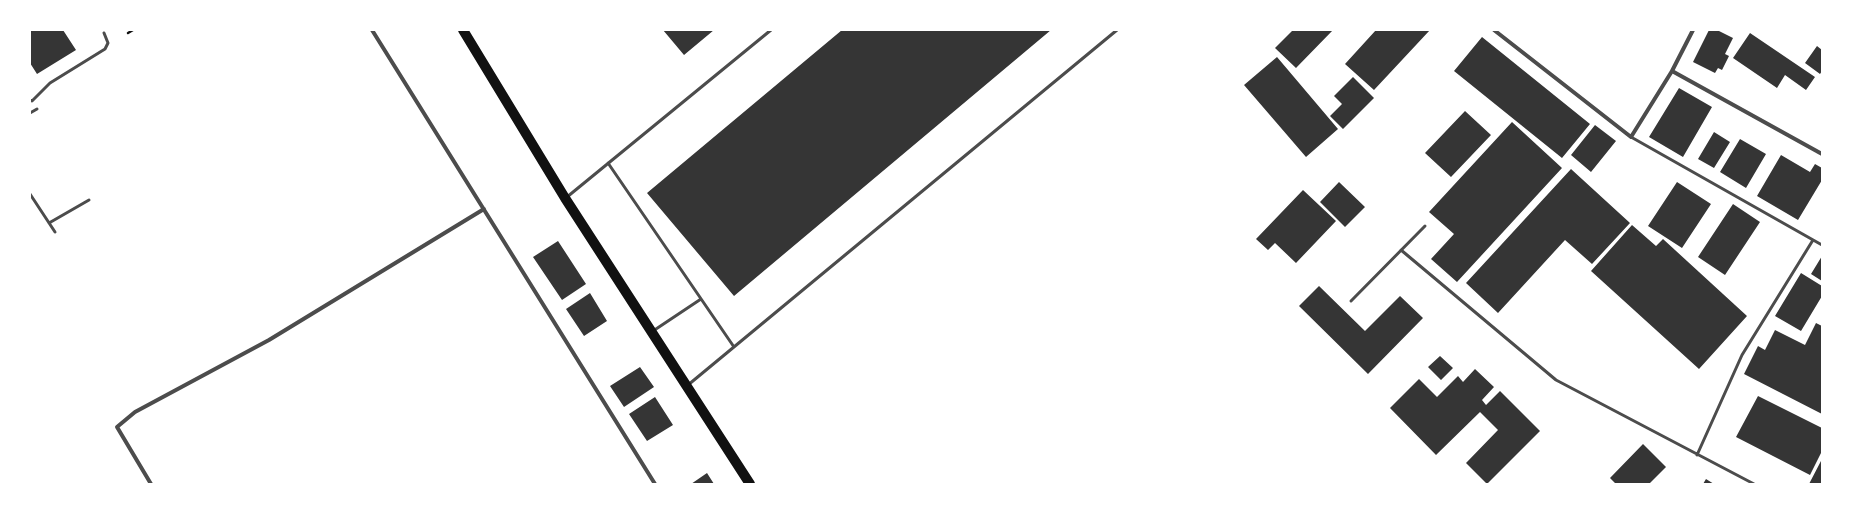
<!DOCTYPE html>
<html>
<head>
<meta charset="utf-8">
<style>
  body { margin:0 }
  #map { position:relative; width:1852px; height:514px; overflow:hidden; background:#fff; font-family:Spectral,serif }
  canvas { display:block }
  .frame { position:absolute; inset:0; border:31px solid #fff; pointer-events:none }
</style>
</head>
<body>
<div id="map">
<canvas width="1852" height="514"></canvas>
<div class="frame"></div>
</div>
<script>
const c = document.querySelector('canvas').getContext('2d');
c.lineJoin = 'round';
function fillPath(path, color) { c.fillStyle = color; c.fill(path, 'evenodd'); }
function trace(path, color, width, dash) { c.strokeStyle = color; c.lineWidth = width; c.lineCap = dash ? 'butt' : 'round'; c.setLineDash(dash || []); c.stroke(path); }
const building = new Path2D(`
  M30,30H63L76,50L37,74L30,63Z
  M663,30H714L684,55Z
  M842,30H1051L734,296L647,193Z
  M1293,30H1333L1296,68L1275,48Z
  M1376,30H1430L1374,90L1345,64Z
  M1709,30H1717L1733,38L1725,54L1729,56L1722,70L1718,68L1715,73L1693,62Z
  M1750,33L1815,77L1806,90L1785,75L1777,88L1733,58Z
  M1482,37L1590,124L1562,158L1454,71Z
  M1817,46L1822,50V71L1820,74L1805,63Z
  M1277,57L1338,129L1306,157L1244,85Z
  M1353,77L1374,98L1343,129L1330,116L1342,104L1334,96Z
  M1679,88L1712,107L1683,157L1649,137Z
  M1465,111L1491,135L1451,177L1425,153Z
  M1512,122L1562,168L1457,282L1431,259L1454,234L1429,212Z
  M1595,125L1616,141L1591,172L1571,155Z
  M1714,132L1730,142L1714,168L1698,159Z
  M1740,139L1766,154L1746,188L1720,172Z
  M1781,155L1810,172L1815,164L1822,168V180L1798,220L1757,196Z
  M1571,169L1630,223L1592,264L1565,240L1498,313L1466,283Z
  M1339,182L1365,207L1345,227L1320,202Z
  M1677,182L1711,204L1682,248L1648,226Z
  M1303,190L1336,221L1296,263L1275,243L1268,250L1256,239Z
  M1733,204L1760,222L1725,275L1698,257Z
  M1632,225L1656,246L1663,239L1747,316L1699,369L1591,271Z
  M558,241L586,284L562,300L533,257Z
  M1822,256V281L1811,274Z
  M1801,273L1822,286V296L1801,331L1775,316Z
  M1319,286L1365,331L1400,296L1423,318L1368,374L1299,306Z
  M590,293L607,321L584,336L566,309Z
  M1816,323L1822,326V414L1744,374L1758,346L1765,350L1775,330L1805,345Z
  M1440,356L1453,368L1441,380L1428,367Z
  M640,367L654,387L624,407L610,386Z
  M1475,369L1494,387L1482,400L1486,405L1500,391L1540,431L1487,484L1466,463L1498,430L1480,412L1436,455L1390,408L1419,379L1437,397L1458,376L1463,382Z
  M1758,396L1822,428V451L1810,475L1736,437Z
  M655,397L673,425L647,441L629,414Z
  M1643,444L1666,467L1649,484H1616L1610,478Z
  M1822,459V484H1809Z
  M707,473L714,484H691Z
  M1706,479L1714,484H1703Z`);
const path = new Path2D(`
  M128,33L133,30`);
const service = new Path2D(`
  M30,100L32,101L50,83L105,49L108,43L104,33
  M30,113L37,109
  M1631,137L1822,245
  M608,163L734,347
  M30,194L55,232
  M567,197L771,30
  M49,223L89,200
  M1401,250L1556,380L1754,484
  M1351,301L1425,226
  M653,331L701,299
  M688,385L1117,30
  M1697,455L1742,355L1813,240`);
const minor = new Path2D(`
  M372,30L655,484
  M1494,30L1631,137L1672,71L1822,154
  M1672,71L1693,30
  M151,484L117,427L135,412L269,340L484,209`);
const primary = new Path2D(`
  M463,30L565,198L750,484`);
fillPath(building, '#353535');
trace(path, '#111', 2.5);
trace(service, '#4c4c4c', 3);
trace(minor, '#4c4c4c', 4);
trace(primary, '#111', 10);
</script>
</body>
</html>
